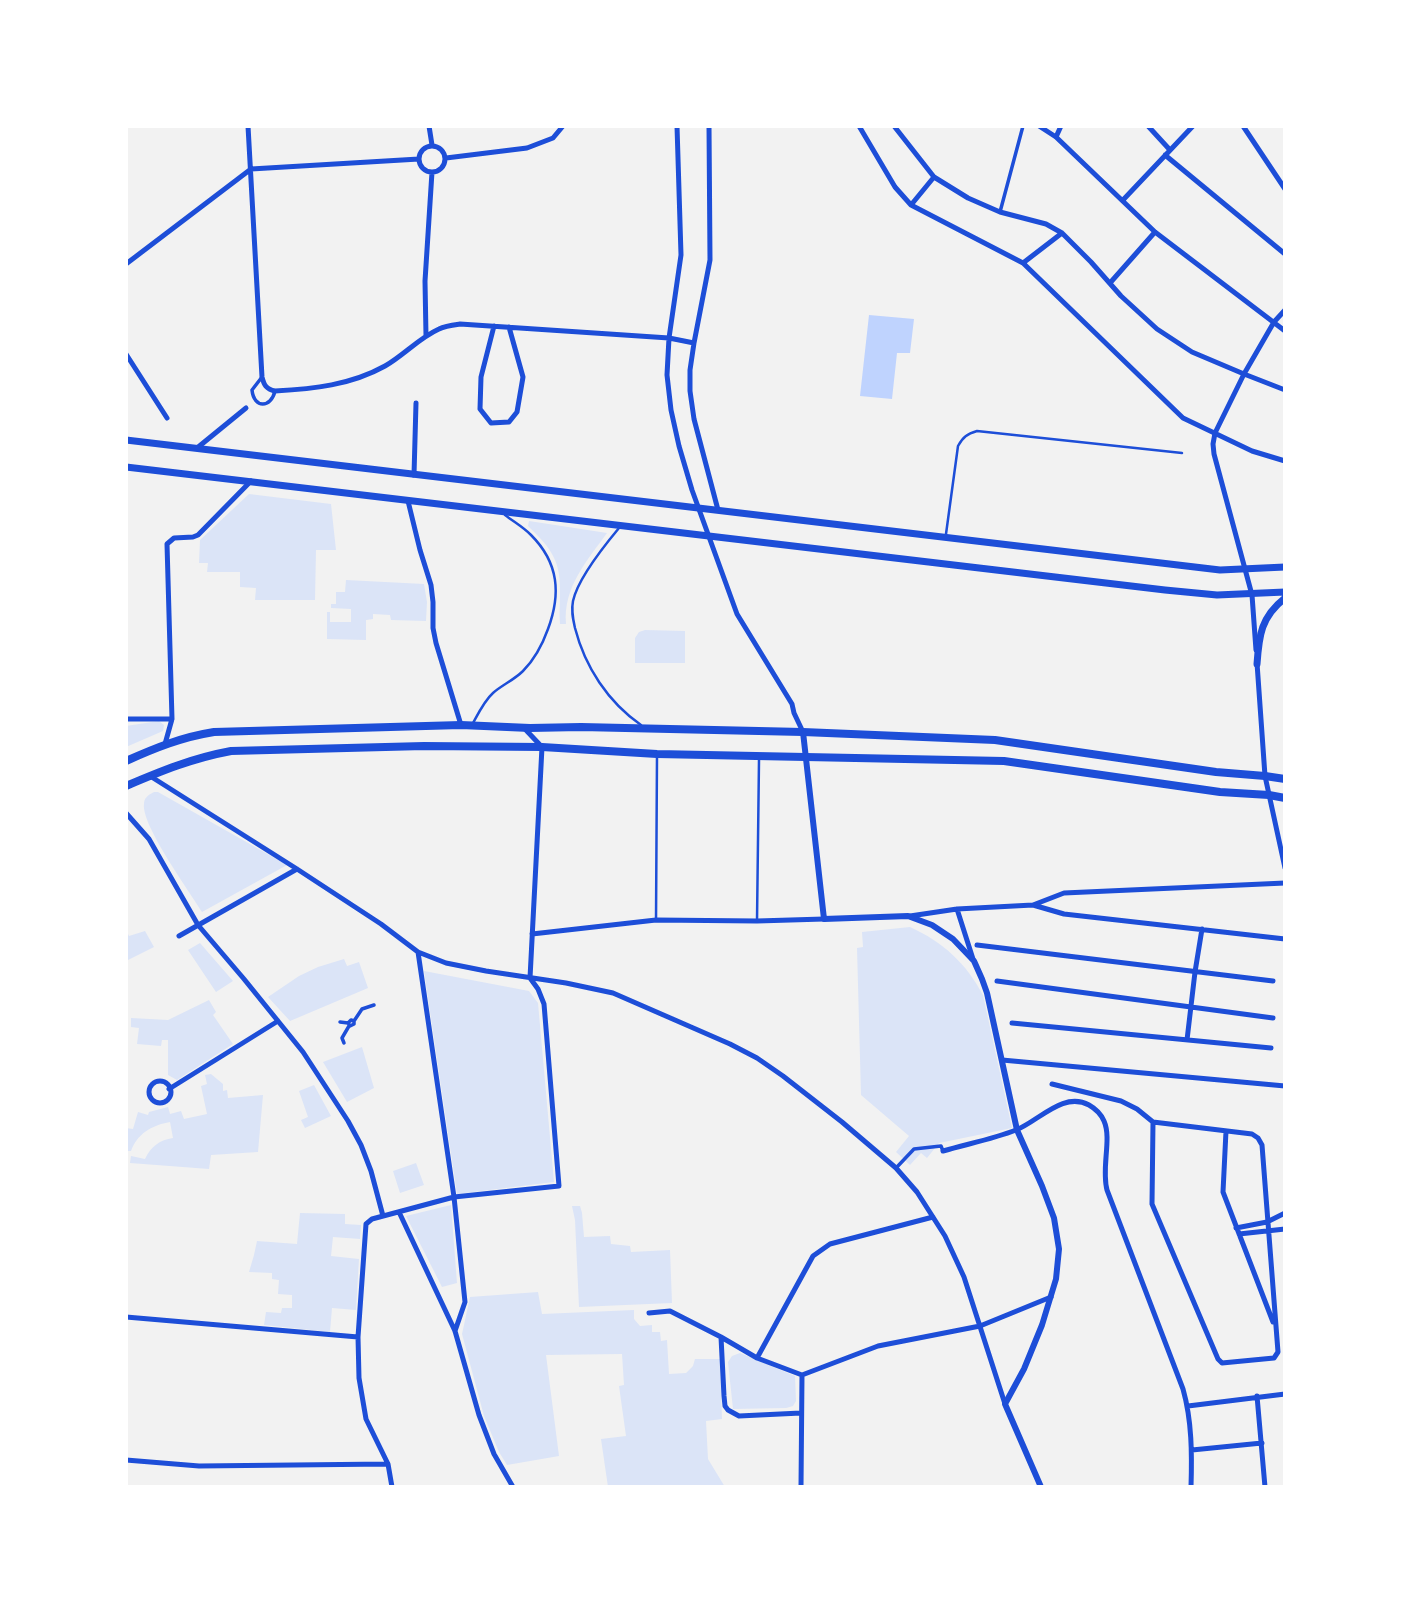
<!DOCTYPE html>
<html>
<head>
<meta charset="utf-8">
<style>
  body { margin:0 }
  #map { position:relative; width:1411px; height:1613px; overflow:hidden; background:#f2f2f2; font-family:"Titillium Web",sans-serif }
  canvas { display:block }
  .frame { position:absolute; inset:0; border:128px solid #fff; pointer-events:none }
</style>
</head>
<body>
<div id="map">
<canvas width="1411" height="1613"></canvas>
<div class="frame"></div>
</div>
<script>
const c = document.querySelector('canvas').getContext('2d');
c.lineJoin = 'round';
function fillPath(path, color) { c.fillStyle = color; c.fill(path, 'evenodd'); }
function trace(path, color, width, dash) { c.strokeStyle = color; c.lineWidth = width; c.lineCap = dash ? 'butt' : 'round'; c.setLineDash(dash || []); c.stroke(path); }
const green = new Path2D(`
  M249,494L331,504L336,550H316L315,600H255L256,588L240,587V572H207L208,563H199L200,540Z
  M529,521L607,533C587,561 563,587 566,624H560C559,614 560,605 560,595C561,561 552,549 528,526Z
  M346,580L424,584L427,602L426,621L391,620L390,615L373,614V619L366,620V640L327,639V612H330V622H351V609L331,608V604H336V592H345Z
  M645,630L685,631V663H635V638L639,632Z
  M159,721L164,725L163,731L126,747V726Z
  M154,792H158L287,865L202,912C190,892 141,825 144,804C144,798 148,795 154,792Z
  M910,927C943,942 966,963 983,995L1012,1128L939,1143L927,1158L921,1153L910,1165L896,1152L909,1136L861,1095L857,948L863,947L862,932Z
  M126,930L129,936L145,931L154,947L126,961Z
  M200,943L233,981L216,992L188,950Z
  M344,959L347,966L359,962L368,988L290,1021L268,997L299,976L318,967Z
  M424,971L529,991L538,1003L554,1182L457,1194Z
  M209,1000L216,1012L213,1015L233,1044L177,1080L168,1075V1040H162L161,1046L137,1044L139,1028L131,1027V1018L168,1020Z
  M362,1047L374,1088L347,1102L323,1062Z
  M211,1074L223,1084V1091L227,1090L228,1098L263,1095L258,1152L211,1155L209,1169L130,1163L131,1156L145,1159C151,1146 160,1140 173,1138L170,1122C152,1125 137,1134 131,1151H126V1128L133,1129L138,1112L148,1115L149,1112L168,1107L170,1114L181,1111L184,1119L207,1114L201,1086L207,1084L205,1075Z
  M314,1085L331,1116L305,1128L301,1120L308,1117L299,1091Z
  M416,1163L424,1185L400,1193L393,1171Z
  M451,1205L457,1283L442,1287L406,1216Z
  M572,1206H580L582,1213L584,1237L610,1236L611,1244L630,1246L631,1252L670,1250L672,1303L579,1307L575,1220Z
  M300,1213L345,1214V1224L361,1225L360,1239L333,1237L331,1256L359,1259L356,1310L332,1308L330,1332L264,1325L266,1312L281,1313L282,1308H292V1295L278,1294L279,1280L272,1279V1273L249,1272L254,1255L257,1241L297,1244Z
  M538,1292L542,1314L634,1310V1319L640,1326L652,1325V1332H660L661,1341L667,1340L669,1374L686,1373L693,1366L695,1359H720L722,1419L706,1421L708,1459L725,1487H608L601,1439L626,1436L619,1386L624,1385L622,1354L546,1355L559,1456L507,1465L499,1452L484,1416L462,1334L470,1297Z
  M740,1353L795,1376L796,1401L793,1406L786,1408L733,1409L728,1362L732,1356Z`);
const water = new Path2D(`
  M869,315L914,319L910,353H897L892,399L860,396Z`);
const service = new Path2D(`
  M619,528C604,546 578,578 573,601C571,611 573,619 575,628C585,667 608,702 641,725
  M946,534L958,446C963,437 967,434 977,431L1182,453
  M472,725C478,714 484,701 493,693C502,685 514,680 523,671C534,660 543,643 548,629C561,594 559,563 531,535C523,527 514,522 505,515
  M656,920L657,755
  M757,921L759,760`);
const pedestrian = new Path2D(`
  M1000,212L1023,126
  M262,377L252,390C254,409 271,408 275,391
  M351,1020L354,1021V1024L350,1026L348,1023Z
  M354,1021L362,1009L374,1005
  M340,1022L348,1023
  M344,1043L342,1038L349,1026
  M896,1168L914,1149L941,1146L943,1151`);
const minor = new Path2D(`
  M248,126L262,377C264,385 266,389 275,391C313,389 351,385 385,366C404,355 419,338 439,329C445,326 453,325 460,324L669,338L694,343
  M429,126L432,145
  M677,126L681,255L669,338L667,375L671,410L679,446L692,490L737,614L792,704L794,713L803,732
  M709,126L710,260L694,343L690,370V391L694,419L718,510
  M859,126L895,187L911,205L1023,263L1183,418L1252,451L1285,461
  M894,126L934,177L968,198L1000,212L1046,224L1062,233L1091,262L1121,296L1157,329L1192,352L1244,374L1285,390
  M1039,126L1056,137L1155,232L1285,331
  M1148,126L1170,150
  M1243,126L1285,189
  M1056,137L1061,126
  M419 159a13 13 0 1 1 26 0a13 13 0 1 1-26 0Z
  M1165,155L1285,254
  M446,158L527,148L553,138L563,126
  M1123,200L1193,126
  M911,205L934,177
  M1023,263L1062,233
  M126,264L251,169L419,159
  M1110,283L1155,232
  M494,326L481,377L480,409L491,423L509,422L517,412L523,377L509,327
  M426,336L425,281L432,172
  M126,354L167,418
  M197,448L246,408
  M414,475L416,403
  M408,501L420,550L431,585L433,602V628L436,643L461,725
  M1256,650L1252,595L1214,454L1213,444L1215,433L1244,374L1274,322L1285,310
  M1257,663L1265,776L1285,868
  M126,719H172
  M165,744L172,719L167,544L174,538L193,537L198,535L251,481
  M150,776L297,869L381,924L418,952L446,963L486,971L566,983L613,993L730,1044L757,1058L783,1076L842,1122L896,1168L917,1192L945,1236L964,1277L1005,1404
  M126,813L149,839L198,925L244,979L303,1052L348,1121L361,1145L371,1171L383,1216
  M1033,905L1064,914L1285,939
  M957,909L973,959
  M910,916L957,909L1033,905L1064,893L1285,883
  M532,934L656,920L757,921L824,919
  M179,936L297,869
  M977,945L1273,981
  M418,952L454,1197L465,1302L455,1331
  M997,981L1273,1018
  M1012,1023L1271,1048
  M1187,1040L1195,972L1202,929
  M1002,1060L1285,1086
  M149 1092a11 11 0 1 1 22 0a11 11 0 1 1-22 0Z
  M1052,1084L1121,1101L1137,1109L1153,1122L1252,1134L1258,1138L1262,1145L1278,1352L1274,1358L1222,1363L1218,1359L1152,1204L1153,1122
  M169,1089L278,1021
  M1226,1131L1223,1192L1273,1322
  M943,1151C967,1144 993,1139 1016,1130C1039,1121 1063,1091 1089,1105C1096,1109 1101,1114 1104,1121C1112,1139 1101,1168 1107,1190L1183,1389C1192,1421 1192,1454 1191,1487
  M399,1212L455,1331L479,1415L494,1454L513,1487
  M1236,1228L1267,1222L1285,1213
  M1239,1234L1285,1229
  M649,1313L670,1311L721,1337L757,1358L802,1375L878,1346L980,1326L1051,1297
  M126,1317L358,1337
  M721,1337L724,1396L725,1406L728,1410L739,1416L801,1413
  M757,1358L813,1256L830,1244L933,1217
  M1257,1396L1265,1487
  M1188,1406L1285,1394
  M1192,1450L1262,1443
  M126,1460L199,1466L388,1464
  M392,1487L388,1464L366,1419L359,1378L358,1337L366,1224L372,1219L454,1197L559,1186L544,1004L538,989L530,978L542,747L524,728
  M801,1487L802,1375`);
const tertiary = new Path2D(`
  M803,732L824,919L908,916L932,925L953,939L974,961L982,979L987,993L1017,1130L1042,1186L1054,1218L1059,1249L1056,1279L1042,1325L1024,1369L1005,1404L1041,1487`);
const secondary = new Path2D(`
  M126,440L1220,570L1285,567
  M126,467L1165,590L1217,595L1285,592
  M1257,664C1259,635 1261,617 1285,598`);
const primary = new Path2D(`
  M126,761C155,748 182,737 214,732L461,725L530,728L581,727L803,732L995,740L1216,772L1265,776L1285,779
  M126,786C161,771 193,758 231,751L424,746L542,747L657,754L1004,761L1220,792L1269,795L1285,798`);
fillPath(green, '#dbe4f7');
fillPath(water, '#bfd3fe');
trace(service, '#1d4ed8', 2.5);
trace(pedestrian, '#1d4ed8', 3.5);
trace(minor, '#1d4ed8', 5);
trace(tertiary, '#1d4ed8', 6);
trace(secondary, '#1d4ed8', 7);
trace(primary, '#1d4ed8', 8);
</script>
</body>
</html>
